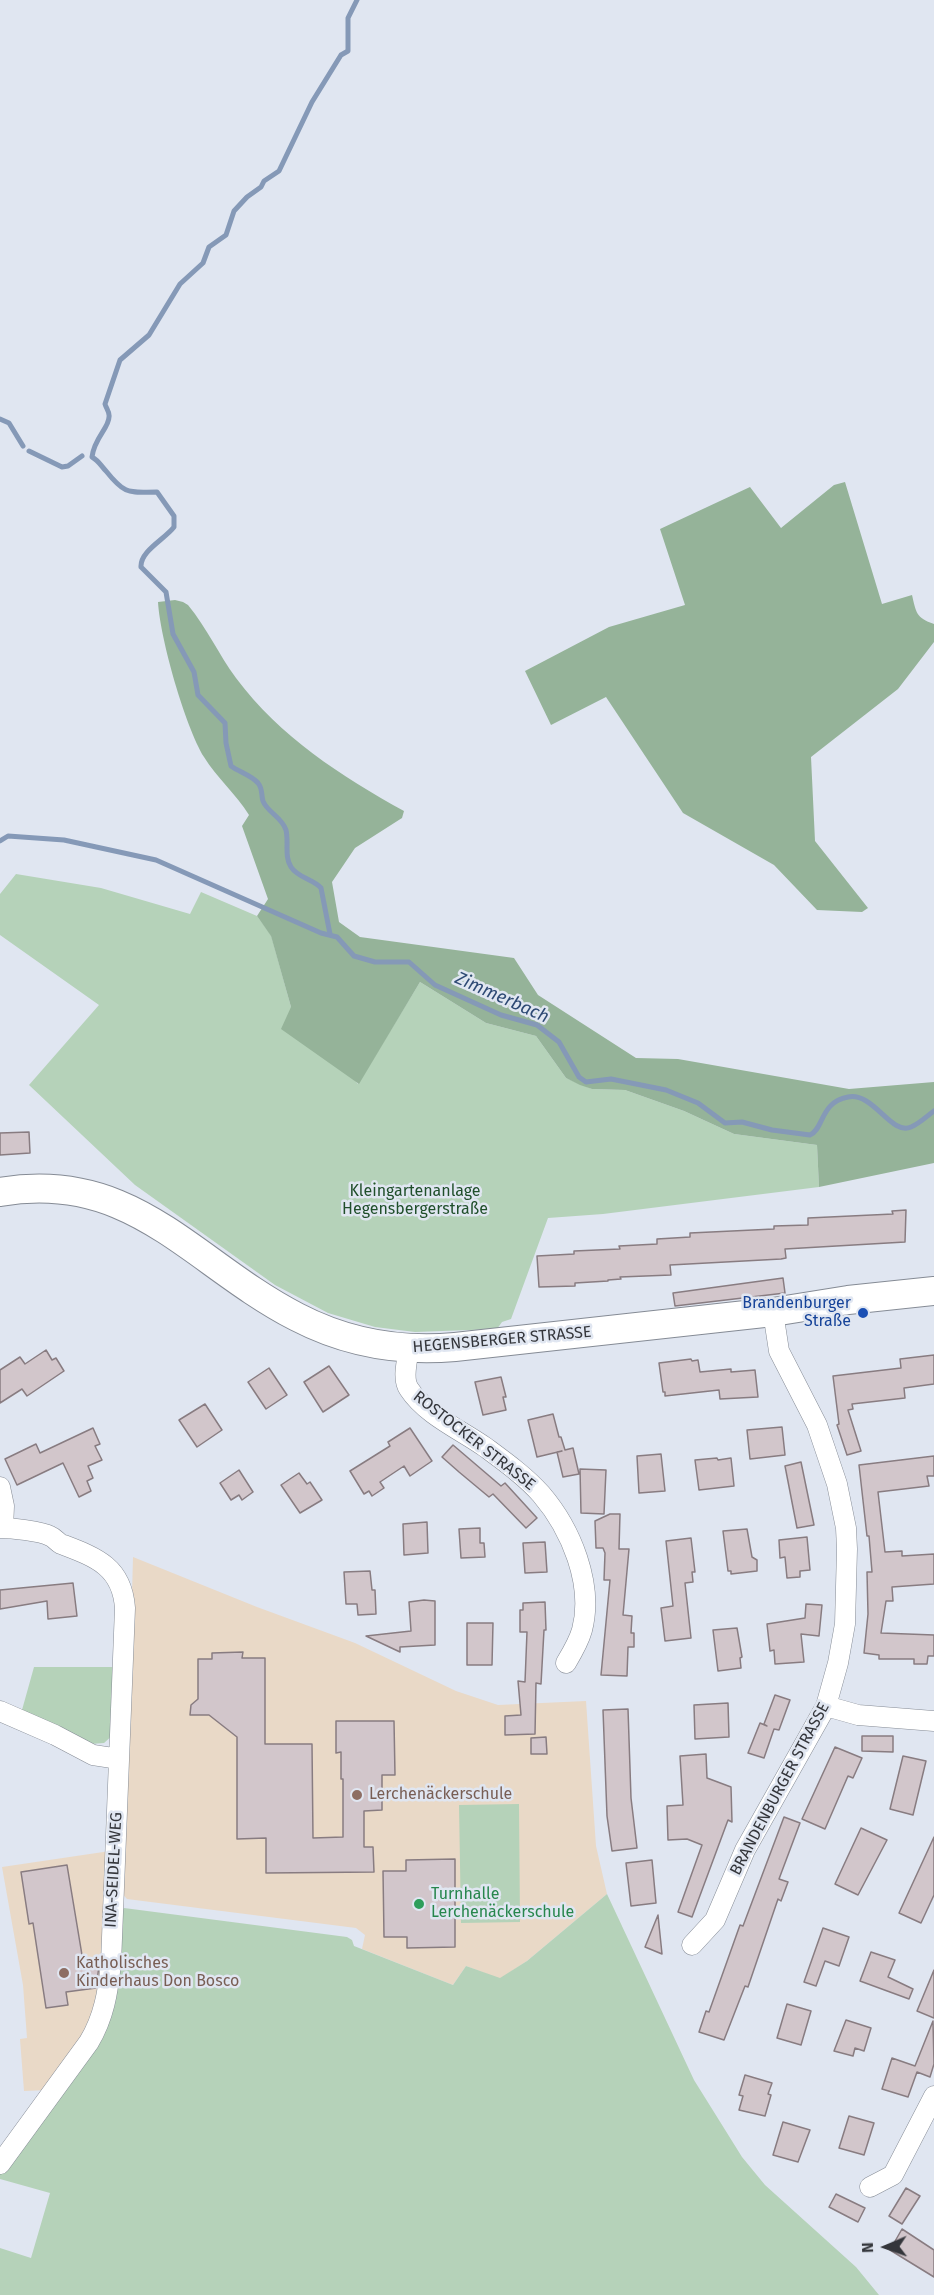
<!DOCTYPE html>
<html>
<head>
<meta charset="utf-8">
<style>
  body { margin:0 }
  #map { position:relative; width:934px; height:2295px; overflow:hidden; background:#e0e6f1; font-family:"Fira Sans",sans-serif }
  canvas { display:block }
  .north { position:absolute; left:856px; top:2217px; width:60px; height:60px; -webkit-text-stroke:4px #e0e6f1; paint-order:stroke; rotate:268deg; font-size:16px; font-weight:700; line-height:24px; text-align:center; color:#34363b }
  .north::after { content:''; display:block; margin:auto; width:21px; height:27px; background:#34363b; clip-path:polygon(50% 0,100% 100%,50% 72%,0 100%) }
</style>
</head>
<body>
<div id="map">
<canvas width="934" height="2295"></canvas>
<div class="north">N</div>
</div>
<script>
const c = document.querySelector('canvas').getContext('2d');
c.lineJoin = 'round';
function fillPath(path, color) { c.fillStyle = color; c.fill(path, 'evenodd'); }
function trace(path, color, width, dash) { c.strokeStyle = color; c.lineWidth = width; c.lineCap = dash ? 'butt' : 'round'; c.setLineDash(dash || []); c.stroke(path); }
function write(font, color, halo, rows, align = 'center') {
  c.font = font + ' "Fira Sans",sans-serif'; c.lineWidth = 5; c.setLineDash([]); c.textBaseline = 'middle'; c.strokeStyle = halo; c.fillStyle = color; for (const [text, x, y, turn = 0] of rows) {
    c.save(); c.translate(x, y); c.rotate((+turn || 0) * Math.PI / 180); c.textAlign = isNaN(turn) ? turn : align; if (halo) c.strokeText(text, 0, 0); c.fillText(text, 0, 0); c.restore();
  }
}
const education = new Path2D(`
  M133,1557L257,1607L355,1643L456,1691L498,1705L586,1701L596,1846L607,1894L527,1961L500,1979L466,1966L453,1985L362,1949L365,1935L356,1928L127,1899L117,1888L132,1594Z
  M110,1851L101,2005L50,2090L24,2091L20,2039L27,2038L23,1985L2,1867Z`);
const green = new Path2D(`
  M16,874L101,888L190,914L201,892L257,916L271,935L291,1007L358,1084L420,982L486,1023L536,1036L566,1078L592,1089L625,1090L684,1111L734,1134L817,1145L819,1187L603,1214L548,1218L511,1319L502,1322L497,1329L415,1332L375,1327L328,1313L275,1285L135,1185L29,1085L99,1005L0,935V894Z
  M34,1667H118L114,1734L104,1743L91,1744L22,1710Z
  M519,1804L520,1922L461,1923L459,1805Z
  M607,1894L694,2080L742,2157L765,2185L856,2267L879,2295H0V2248L31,2258L50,2193L0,2179V2173L81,2065L118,1913L124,1908L347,1937L352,1940L354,1946L453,1985L466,1966L500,1978L527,1961Z`);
const forest = new Path2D(`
  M845,482L882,604L912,595C916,612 916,618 934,624V642L898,689L811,757L815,841L868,908L862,912L817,910L774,865L683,813L606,697L551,725L525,671L609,627L685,605L660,529L750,487L781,528L834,485Z
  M175,600L183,602L188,605C207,628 219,655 236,678C280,737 341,776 404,811L402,818L355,848L332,882L339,922L360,937L514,958L538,995L636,1058L678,1059L849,1089L934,1082V1163L819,1187L817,1145L734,1134L684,1111L625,1090L592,1089L580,1085L566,1078L536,1036L486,1023L420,982L359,1084L281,1029L291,1007L271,936L257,916L268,899L242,826L249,815C236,794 217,778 204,757C185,726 160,638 158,602Z`);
const stream = new Path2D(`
  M0,419L9,423L23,446
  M29,451L62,467L68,466L82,456
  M0,841L8,836L64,840L156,860L321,933L337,937L354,956L375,962H409L435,985L501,1015L537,1025L559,1042L579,1077L586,1082L611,1079L666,1090L698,1103L725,1123L742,1122L772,1130L810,1135C824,1129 820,1102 848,1097C874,1092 891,1136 911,1127C919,1124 927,1116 934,1111
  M330,934L321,888C313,879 298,878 291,867C284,856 289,843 286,830C282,817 267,812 263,801C261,795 263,789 258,783C251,775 239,772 231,766L226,743L225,723L198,695L194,672L173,634L166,592L141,567C140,551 165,539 174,527V516L157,492C129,492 126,496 106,471C101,466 99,461 92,457C94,438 109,428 109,417C110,412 106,408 105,404L120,360L149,335L180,284L203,263L209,247L226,235L234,211L247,197L261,187L264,181L279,171L312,102L341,55L348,51V18L357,0`);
const building = new Path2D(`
  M29,1132L30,1153L0,1155V1133Z
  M906,1210L905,1242L785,1249L786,1258L781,1259L670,1265L671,1275L620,1277L621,1279L608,1280V1281L575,1283V1286L539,1287L537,1256L574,1254V1251L620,1249L619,1246L657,1244V1239L690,1237V1233L774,1229V1226L808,1225V1218L893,1214L892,1211Z
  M783,1278L785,1293L675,1306L673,1293Z
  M46,1350L52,1360L56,1358L64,1371L27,1396L22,1389L0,1403V1370L20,1357L25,1364Z
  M934,1355V1384L904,1388L905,1398L852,1404L853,1409L848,1410L861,1451L847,1455L837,1425L839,1424L833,1376L901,1368L900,1359Z
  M691,1359L692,1361L698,1360L700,1372L731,1369V1372L755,1370L758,1397L720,1399L719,1390L665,1396V1392H663L659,1363Z
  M329,1366L349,1395L323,1412L304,1382Z
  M269,1368L287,1395L266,1409L248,1382Z
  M501,1377L506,1397H503L506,1410L483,1415L475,1382Z
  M205,1404L222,1430L197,1447L179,1420Z
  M553,1414L559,1437H561L565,1450L573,1448L579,1474L563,1477L557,1452L562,1451L537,1457L528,1420Z
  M782,1427L785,1455L750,1459L747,1430Z
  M93,1428L100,1444L95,1446L102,1460L88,1466L93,1478L87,1481L91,1491L79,1497L63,1463L17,1485L5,1459L36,1444L40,1453Z
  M410,1428L432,1461L410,1476L404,1466L380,1482L384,1488L372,1496L369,1491L364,1494L350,1471L390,1446L388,1442Z
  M453,1445L501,1486L505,1483L537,1518L526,1528L493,1494L489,1497L459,1472L442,1457Z
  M661,1454L665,1491L639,1493L637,1456Z
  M934,1456V1476H927L929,1486L878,1492L885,1552L902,1551V1556L934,1554V1584L892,1587L893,1601H886L881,1633L934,1635V1656H928L927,1664H914V1659H879V1655L864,1653L868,1614L867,1572H872L869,1536H867L859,1465Z
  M717,1458L718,1460L731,1458L734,1486L699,1490L695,1460Z
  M801,1462L814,1525L797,1528L785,1466Z
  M580,1469L606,1470L604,1514L581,1513Z
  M239,1470L253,1492L242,1500L239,1495L231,1500L220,1483Z
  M299,1473L307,1484L310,1482L322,1500L300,1513L281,1485Z
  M610,1514H620L619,1549H629L623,1615L632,1616L631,1633H634V1647H628L627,1676L601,1675L610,1580H604L605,1553L603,1548H596L595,1521Z
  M427,1522L428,1553L404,1555L403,1524Z
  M480,1528V1543H484L485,1557L461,1558L459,1529Z
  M747,1529L752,1557L757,1560V1571L731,1574V1571H728L723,1531Z
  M807,1537L810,1570L800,1571V1577L787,1578L785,1557L780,1558L779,1540Z
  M691,1538L695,1572H692L693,1582L685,1583L691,1638L665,1641L661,1608L673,1606L666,1541Z
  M545,1542L547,1572L525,1573L523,1543Z
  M370,1571L372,1590H375L376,1614L358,1615L357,1604H346L344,1572Z
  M73,1583L77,1616L48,1619L47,1601L0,1609V1590Z
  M424,1600L435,1601V1645L400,1647V1652L366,1636L411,1631L409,1602Z
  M545,1602L546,1630H544L541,1684L536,1683L535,1734L505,1735V1716L521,1715L518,1681L525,1682L527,1632H520V1610H523V1603Z
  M806,1604L822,1605L819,1636L801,1634L804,1662L775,1664L774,1650L770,1651L767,1624L805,1618Z
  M467,1623H493L492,1665H467Z
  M737,1628L742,1657L740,1658L741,1668L718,1671L713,1630Z
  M243,1652L242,1658H265V1744H312L313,1838L343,1837V1779H341V1752L336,1753V1721H394L395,1775H382V1810L364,1811V1847H373L374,1872L266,1873V1838L237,1839V1737L209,1715H190L191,1705L198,1699V1659H212V1653Z
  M775,1695L790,1700L779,1730L774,1729L764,1758L748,1753L760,1723L767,1726L764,1724Z
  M728,1703L729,1737L695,1739L694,1705Z
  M628,1709L631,1798L637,1848L612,1851L607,1816L603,1710Z
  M862,1736H893V1752L862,1751Z
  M546,1737L547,1754H531V1738Z
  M835,1747L862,1758L853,1778L848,1776L825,1829L802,1819Z
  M706,1754L707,1778L731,1787L732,1822L728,1820L692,1917L678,1912L702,1845L687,1839L668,1840L667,1806L683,1805L680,1756Z
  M903,1756L926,1761L913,1815L890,1809Z
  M784,1817L800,1823L779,1879L788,1882L781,1901L778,1899L748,1987L745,1986L724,2040L699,2032L706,2011L709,2012L740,1925L743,1926Z
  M861,1828L887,1840L858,1895L835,1884Z
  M934,1837V1895L921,1923L899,1913Z
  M455,1859V1947L407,1948V1937H384L383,1871H406V1860Z
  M652,1860L656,1903L631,1906L626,1863Z
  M67,1865L84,1967L99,1965L97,1982L96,1988L66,1992L68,2005L46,2008L33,1923L29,1924L21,1872Z
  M658,1915L662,1954L645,1947Z
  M823,1928L849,1937L839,1966L825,1961L816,1986L804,1982Z
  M871,1952L895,1960L888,1977L913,1989L909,1999L860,1981Z
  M934,1970V2018L917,2011Z
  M787,2004L811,2011L801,2045L777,2038Z
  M846,2020L871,2028L864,2051L855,2048L853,2056L834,2051Z
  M933,2021L934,2064L930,2077L917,2072L908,2097L882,2089L892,2058L915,2066Z
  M745,2075L772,2083L768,2094L771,2095L765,2116L739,2110L743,2096L739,2095Z
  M849,2116L874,2123L864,2155L839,2148Z
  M783,2122L810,2130L798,2162L773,2155Z
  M906,2188L920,2196L902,2224L889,2216Z
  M836,2194L865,2208L858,2222L829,2207Z
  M902,2229L934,2250V2277L890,2250Z`);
const street = new Path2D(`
  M409,1349C407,1361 402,1379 409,1389C426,1415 461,1430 485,1447C504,1461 525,1476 541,1494C571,1529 594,1584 582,1630C579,1641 572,1653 566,1663
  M0,1487L4,1506L3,1528
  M0,1528C11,1528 41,1531 50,1536C55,1538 57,1542 61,1544C95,1557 122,1566 125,1608L111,1963C108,1992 104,2017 89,2042L0,2164
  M826,1706L858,1715L934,1721
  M0,1711L55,1735L93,1755L119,1759
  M692,1945L715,1920L745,1850L826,1706L838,1663L845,1624L847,1549L846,1528L837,1484L817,1425L779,1351L773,1312
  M870,2187L893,2175L934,2096`);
const secondary = new Path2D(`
  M0,1192C133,1169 192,1263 297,1317C347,1343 399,1352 455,1347L773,1312L848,1300L934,1291`);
const markers = [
  [863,1313,6,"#1a4fb4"],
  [357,1795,6,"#8d6e63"],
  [419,1904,6,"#2e9e5b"],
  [64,1973,6,"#8d6e63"]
];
const parkNames = [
  ["Kleingartenanlage",415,1192],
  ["Hegensbergerstraße",415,1210]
];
const transitNames = [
  ["Brandenburger",851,1304],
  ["Straße",851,1322]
];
const streetNames = [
  ["HEGENSBERGER STRASSE",502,1340,-5],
  ["ROSTOCKER STRASSE",474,1441,38],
  ["BRANDENBURGER STRASSE",780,1789,-62],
  ["INA-SEIDEL-WEG",114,1870,-87]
];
const educationNames = [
  ["Lerchenäckerschule",369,1795],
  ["Katholisches",76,1964],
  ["Kinderhaus Don Bosco",76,1982]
];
const leisureNames = [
  ["Turnhalle",431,1895],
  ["Lerchenäckerschule",431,1913]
];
const waterNames = [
  ["Zimmerbach",502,998,24]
];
fillPath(education, '#e9d9c7');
fillPath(green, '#b5d2b9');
fillPath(forest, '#95b399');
trace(stream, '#8599b7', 5);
fillPath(building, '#d2c6cb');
trace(building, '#887c81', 1.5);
trace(street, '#858b95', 21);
trace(secondary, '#858b95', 30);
trace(street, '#fff', 20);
trace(secondary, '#fff', 28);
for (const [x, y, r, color] of markers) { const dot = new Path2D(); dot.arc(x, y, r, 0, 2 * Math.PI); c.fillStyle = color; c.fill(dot); trace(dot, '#e0e6f1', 2); }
write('16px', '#204f2b', '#e0e6f1', parkNames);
write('16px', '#164399', '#e0e6f1', transitNames, 'right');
write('16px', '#34363b', '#e0e6f1', streetNames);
write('16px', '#785e54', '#e0e6f1', educationNames, 'left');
write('16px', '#27864d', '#e0e6f1', leisureNames, 'left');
write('italic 18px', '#2e4a74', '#e0e6f1', waterNames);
</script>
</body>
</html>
